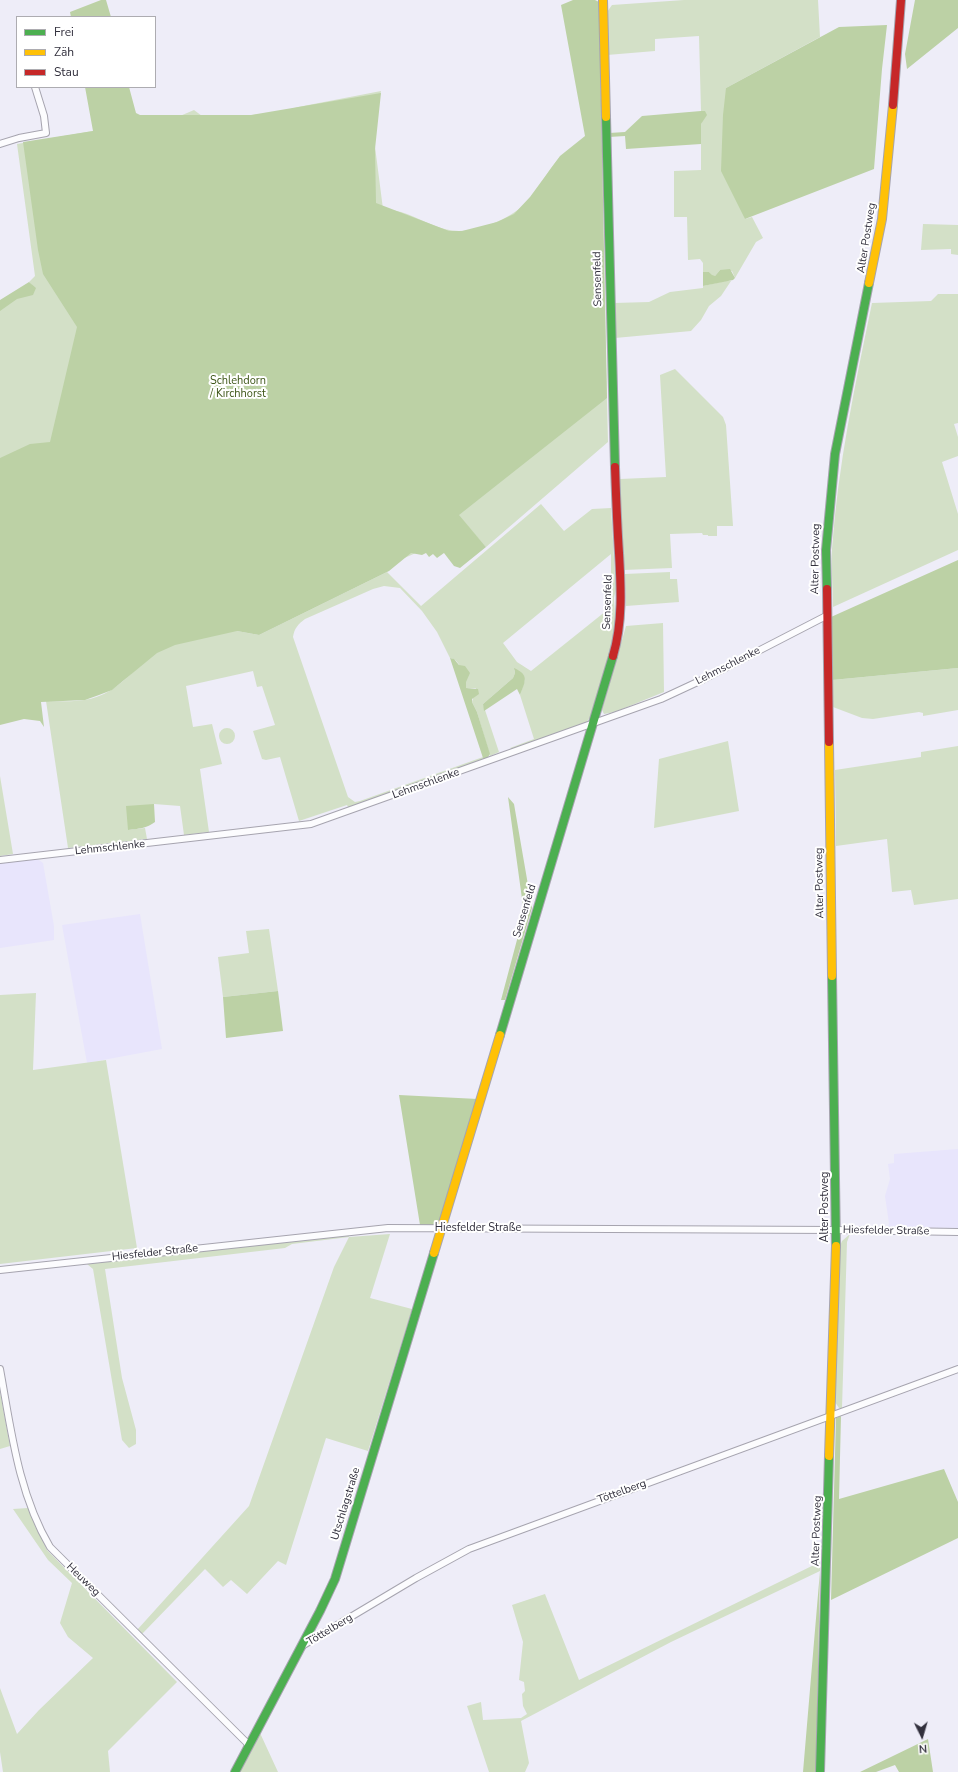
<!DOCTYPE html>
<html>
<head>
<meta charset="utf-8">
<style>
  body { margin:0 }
  #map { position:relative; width:958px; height:1772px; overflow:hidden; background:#eeedf8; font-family:"Nunito Sans",sans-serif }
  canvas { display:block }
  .legend { position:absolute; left:16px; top:16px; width:140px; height:72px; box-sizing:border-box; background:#fff; border:1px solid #adacb1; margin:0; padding:5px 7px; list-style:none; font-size:12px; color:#32303d }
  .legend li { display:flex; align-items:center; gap:8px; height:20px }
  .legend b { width:20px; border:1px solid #adacb1 }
  .north { position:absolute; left:902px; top:1716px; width:40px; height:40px; -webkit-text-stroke:3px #fff; paint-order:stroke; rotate:175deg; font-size:11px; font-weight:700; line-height:16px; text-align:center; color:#32303d }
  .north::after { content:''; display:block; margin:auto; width:14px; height:18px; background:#32303d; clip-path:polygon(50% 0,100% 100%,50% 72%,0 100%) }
</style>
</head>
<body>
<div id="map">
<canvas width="958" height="1772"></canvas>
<ul class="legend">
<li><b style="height:5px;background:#4caf50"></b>Frei</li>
<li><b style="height:5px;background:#ffc107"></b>Zäh</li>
<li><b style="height:5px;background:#c62828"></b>Stau</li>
</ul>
<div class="north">N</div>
</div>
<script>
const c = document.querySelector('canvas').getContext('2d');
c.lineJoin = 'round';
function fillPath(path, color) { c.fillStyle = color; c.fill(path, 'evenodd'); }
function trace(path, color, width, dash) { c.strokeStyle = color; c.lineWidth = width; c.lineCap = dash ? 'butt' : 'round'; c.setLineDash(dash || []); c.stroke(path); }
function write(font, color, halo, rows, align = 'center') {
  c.font = font + ' "Nunito Sans",sans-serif'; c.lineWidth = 4; c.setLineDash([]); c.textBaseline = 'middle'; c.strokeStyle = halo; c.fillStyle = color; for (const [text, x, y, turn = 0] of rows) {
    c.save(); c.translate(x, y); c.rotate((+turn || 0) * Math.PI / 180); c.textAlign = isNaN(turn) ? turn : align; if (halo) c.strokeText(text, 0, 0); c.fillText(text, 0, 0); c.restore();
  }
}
const built = new Path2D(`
  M30,860H39L43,863L54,926V940L0,948V863Z
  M140,914L162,1049L87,1063L62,925Z
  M958,1149V1228L888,1227L889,1223L885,1196L890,1179L888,1164L894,1163V1154Z`);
const green = new Path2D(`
  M684,0H818L820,37L726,88L745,219L752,217L763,238L756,242L735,278L732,271L720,270L715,276H712L709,272H703V263L700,259L688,260L687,217H674V171L701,170V124L705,111H701L699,36L655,39V51L607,55V12L612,5Z
  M381,91L373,131L383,209C391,210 399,211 407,214C423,220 441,231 459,231C484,231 521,214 535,193C543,181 549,169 559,158C567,150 577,146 586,139C591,136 596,131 600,127L608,442L486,547L461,519L425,549L237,631L259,635L387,572L421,606L541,504L564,531L592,509L611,508L615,575L616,589L614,598L616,628L609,658L593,713L586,723L514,750L510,748L534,739L520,695L525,680L514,669L515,673L513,678L483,704L499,752L490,756L477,712L472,702L476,688H466C463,677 462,660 450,658L437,632L422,611L400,588L384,586L373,589L305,619C298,624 294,629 293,637L348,797L355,802L360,801L483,757L487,759L349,809L347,805L299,821L280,757L266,760L262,759L253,731L275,725L262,686L257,687L253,671L186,686L193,727L212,724L222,764L200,769L209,832L184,835L180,806L154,804L128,830L145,828L147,839L68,848L46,701C58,701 72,702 84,700C103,698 120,685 133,672L0,698V304L32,285L29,282L35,276L17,144L180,116L194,110L202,116L225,118L280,112L298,107ZM611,554V607L531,671L517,662L503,643Z
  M923,224L958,225V255L951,254V249L921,250Z
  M725,281H731L721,296L709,306L701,320L691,331L615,338L614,303L649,302L670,292L703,288V286Z
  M938,294H958V423L954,424L958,437V456L942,462L958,514V550L833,607C833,588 831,568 832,549C838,465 855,385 872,303L931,301Z
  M675,369L723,417L726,425L733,526H717V536H708V535H703L702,533L670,534L672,568L624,570L620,479L666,477L660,375Z
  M670,572V579H677L679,602L626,606L625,574Z
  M663,623L664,692L615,712L604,714L602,710L626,626Z
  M958,668V710L923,716V713L919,712L873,719L862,718L833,707L832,680Z
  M219 736a8 8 0 1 1 16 0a8 8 0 1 1-16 0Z
  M728,741L739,811L654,828L659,759Z
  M958,746V899L914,905L911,890L892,892L887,839L836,846L835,770L921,757V752Z
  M0,776L13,854L0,856Z
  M269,929L278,991L223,997L218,957L249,953L246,931Z
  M36,993L33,1070L106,1060L137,1248L0,1264V995Z
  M348,1233L349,1237L390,1234L370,1298L412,1309L368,1451L326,1438L286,1565L278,1561L247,1594L231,1580L223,1587L205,1569L142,1634L137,1630L249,1506L334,1267L349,1237L292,1244L285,1248L105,1269L122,1378L136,1430V1444L129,1448L122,1440L93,1269L87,1264Z
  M850,1234L847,1242L842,1408H839L835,1402L840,1246L842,1241Z
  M0,1392L10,1446L0,1449Z
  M28,1508L47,1550L177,1682L108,1751L110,1772H3L0,1752V1688L17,1734L39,1710L93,1658L68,1637L60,1623L72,1583L48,1560L13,1509Z
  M820,1562V1571L671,1642L521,1721L529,1763L525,1772H489L467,1706L481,1702L483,1720L521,1718L527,1714L523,1706L522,1694L525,1691L524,1682L519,1680L523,1642L512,1605L545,1594L579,1680Z
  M260,1733L278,1772H240Z`);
const forest = new Path2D(`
  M101,0H106L111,17H71L70,12Z
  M573,0H595L599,2L607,398L459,515L486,547L460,568L454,566L444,553L437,558L433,554L429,557L426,553L422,555L411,553L389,571L259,635L237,631L175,645L157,653L112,690L99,695L85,700L41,702L44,727L40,721L24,719L0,725V458L30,444L50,442L77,327L43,274L38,250L23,142L93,131L85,87H129L136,113L140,115H251L381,93L375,149L376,203L449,231H462L497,222L514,214L530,197L560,156L585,136L561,5Z
  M915,0H958V28L907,69L905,54Z
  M887,25L882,69L874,169L745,219L721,171L723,115L726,88L839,27Z
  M701,111H705L707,115L701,124V144L626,149L625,136L609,137V133L625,132L642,116Z
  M730,269L735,278L733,280L703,286V272H709L712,275L715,276L720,270Z
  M29,282L36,288L33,295L17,299L0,311V300Z
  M958,560V668L832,680L831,617Z
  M450,658L454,659L459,665L465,666L470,673L466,682V688L478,689L479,694L472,699V702L477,712L490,754L487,759L483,758Z
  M514,668C530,675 525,682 520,695L517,689L484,711L483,704L513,678L515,673Z
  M508,797L514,804L532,908L505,1000H501L522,921L523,906Z
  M154,804L155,822C147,828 138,829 128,830L126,806Z
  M278,991L283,1031L226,1038L223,997Z
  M399,1095L478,1099L442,1225H420Z
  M841,1416L839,1499L944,1469L958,1502V1538L831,1600L836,1418Z
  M820,1571L816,1772H803Z
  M928,1739L933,1772H899L895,1765L876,1772H860Z`);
const street = new Path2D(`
  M0,144L19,138L46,133L44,116L35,87
  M0,860L311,824L661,699L704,679L826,616
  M0,1270L388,1228L836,1230L958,1232
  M0,1369C11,1429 18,1493 50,1547L249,1745
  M302,1646L416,1578L469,1549L958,1369`);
const fast = new Path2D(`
  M606,117L615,467
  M827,589L826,550L835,454L869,283
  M832,976L836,1246
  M500,1035L613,656
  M235,1772L320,1611L335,1579L434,1253
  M820,1772L829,1456`);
const slow = new Path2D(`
  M603,0L606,117
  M869,283L882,219L893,105
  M829,742L832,976
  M434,1253L500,1035
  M829,1456L836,1246`);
const jam = new Path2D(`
  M893,105L901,0
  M827,589L829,742
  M613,656C623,622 621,587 619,553C617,524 616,495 615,467`);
const streetNames = [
  ["Alter Postweg",867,238,-81],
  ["Sensenfeld",598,279,-91],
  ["Alter Postweg",816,559,-89],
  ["Sensenfeld",608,602,-88],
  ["Lehmschlenke",728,666,-27],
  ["Lehmschlenke",426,784,-20],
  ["Lehmschlenke",110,848,-6],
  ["Alter Postweg",820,883,-91],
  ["Sensenfeld",525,911,-73],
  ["Alter Postweg",825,1207,-90],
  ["Hiesfelder Straße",478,1228],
  ["Hiesfelder Straße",886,1231,1],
  ["Hiesfelder Straße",155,1253,-6],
  ["Töttelberg",622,1492,-20],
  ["Utschlagstraße",346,1504,-73],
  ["Alter Postweg",817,1531,-88],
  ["Heuweg",83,1580,44],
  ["Töttelberg",330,1630,-31]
];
const parkNames = [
  ["Schlehdorn",238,381],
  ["/ Kirchhorst",238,394]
];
fillPath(built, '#e8e5fc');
fillPath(green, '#d3e0c7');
fillPath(forest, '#bcd1a5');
trace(street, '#a6a4af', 8);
trace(fast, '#a6a4af', 10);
trace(slow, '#a6a4af', 10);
trace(jam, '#a6a4af', 10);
trace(street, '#fcfcfe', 6);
trace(fast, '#4caf50', 8);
trace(slow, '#ffc107', 8);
trace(jam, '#c62828', 8);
write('11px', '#32303d', '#fff', streetNames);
write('11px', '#3d5617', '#fff', parkNames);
</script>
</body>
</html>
